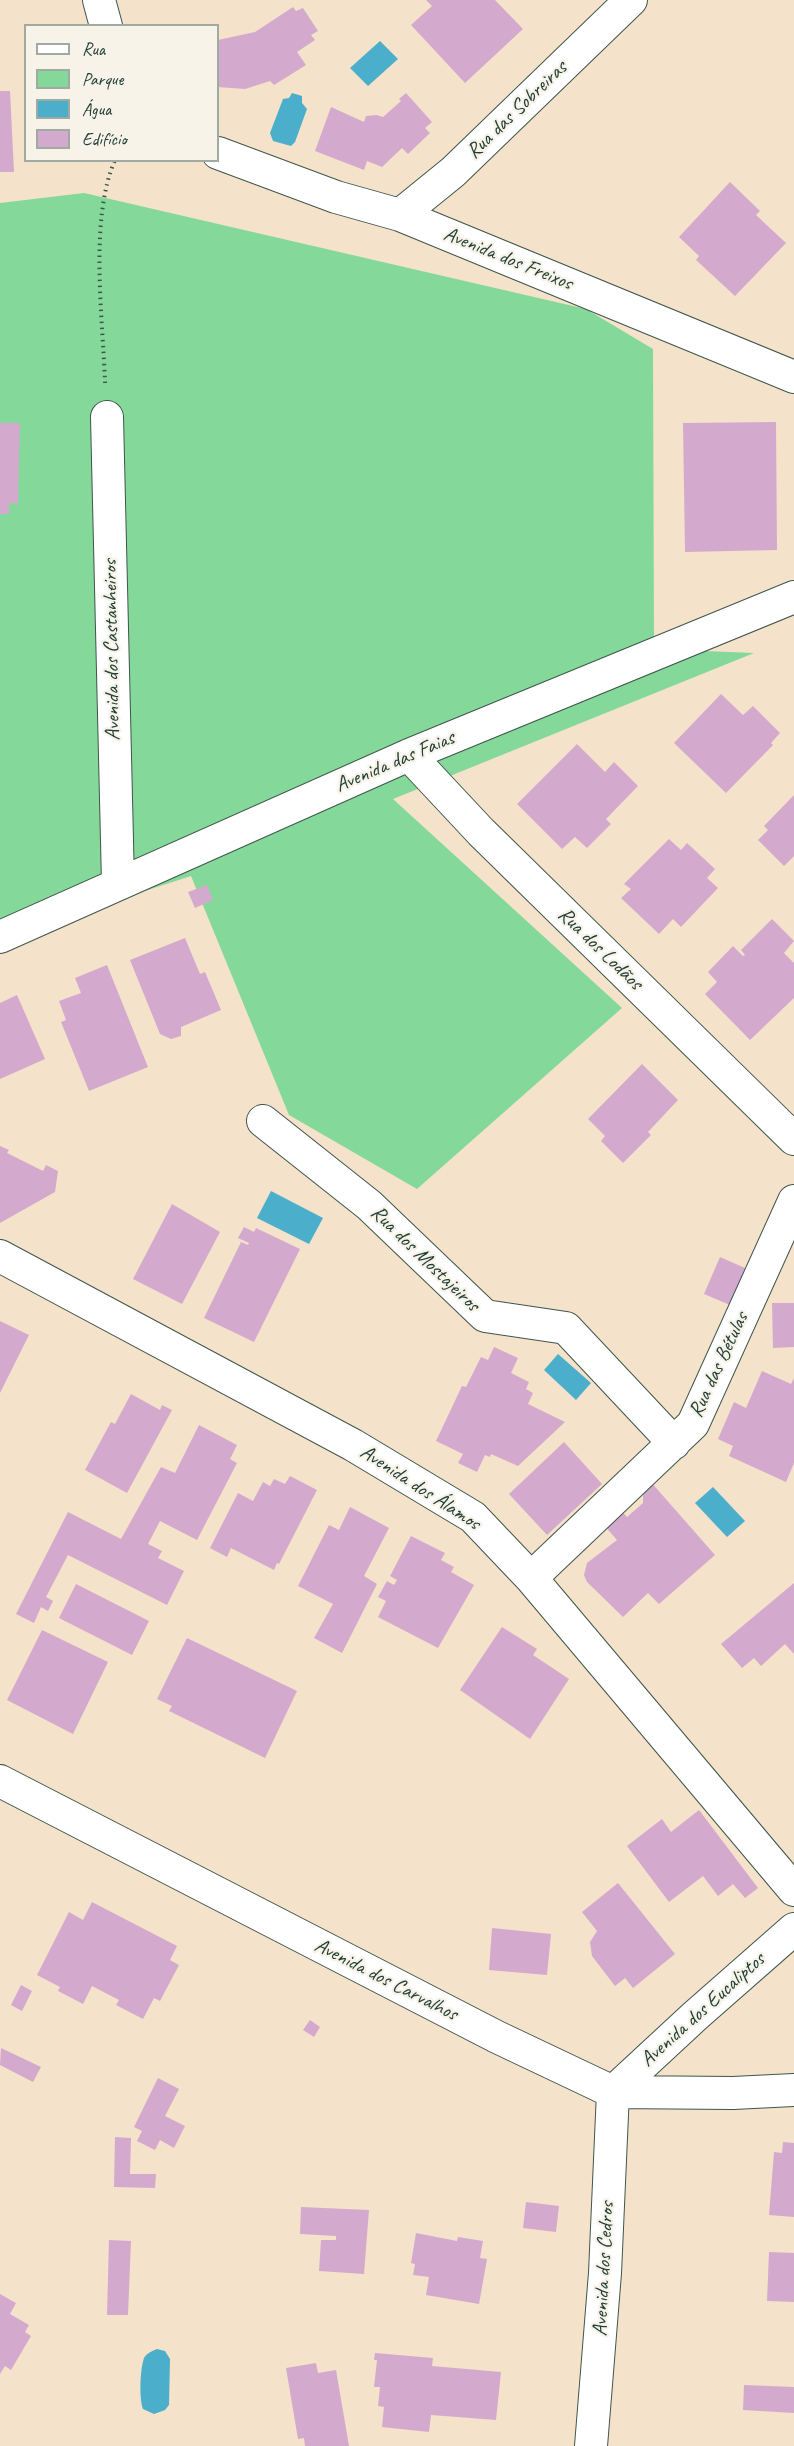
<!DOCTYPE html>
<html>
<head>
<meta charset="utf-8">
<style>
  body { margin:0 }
  #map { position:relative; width:794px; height:2446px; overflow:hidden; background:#f5e2ca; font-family:Caveat,sans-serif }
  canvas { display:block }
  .legend { position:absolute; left:24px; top:24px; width:195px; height:138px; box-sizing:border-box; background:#f7f3e8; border:2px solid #a1aaa0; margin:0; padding:8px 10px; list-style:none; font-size:18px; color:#1f3d34 }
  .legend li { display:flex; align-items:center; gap:12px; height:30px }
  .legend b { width:30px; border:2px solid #a1aaa0 }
</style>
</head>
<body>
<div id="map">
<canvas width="794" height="2446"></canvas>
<ul class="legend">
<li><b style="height:8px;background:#fff"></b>Rua</li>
<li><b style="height:16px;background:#84d89a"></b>Parque</li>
<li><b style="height:16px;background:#4baeca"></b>Água</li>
<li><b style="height:16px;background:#d3aacd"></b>Edifício</li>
</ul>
</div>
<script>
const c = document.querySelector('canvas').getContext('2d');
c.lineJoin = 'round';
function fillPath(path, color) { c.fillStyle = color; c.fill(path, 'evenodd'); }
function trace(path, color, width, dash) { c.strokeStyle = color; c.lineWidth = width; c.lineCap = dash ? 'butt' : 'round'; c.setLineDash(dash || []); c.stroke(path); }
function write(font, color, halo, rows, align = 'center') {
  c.font = font + ' Caveat,sans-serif'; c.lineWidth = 4.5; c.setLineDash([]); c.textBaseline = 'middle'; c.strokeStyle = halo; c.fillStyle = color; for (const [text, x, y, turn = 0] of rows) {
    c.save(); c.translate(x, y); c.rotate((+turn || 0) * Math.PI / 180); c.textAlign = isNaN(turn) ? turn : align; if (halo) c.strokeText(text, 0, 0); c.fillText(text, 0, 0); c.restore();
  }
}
const green = new Path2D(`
  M84,193L586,309L653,349L654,649L754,653L393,799L622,1008L417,1189L289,1115L191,876L0,938V203Z`);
const water = new Path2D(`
  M380,41L398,59L368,86L350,68Z
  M292,93L302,96V103L307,109L295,142L291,146L273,141L270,133L283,99L289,98Z
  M271,1191L323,1218L309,1244L257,1218Z
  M558,1354L591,1383L576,1400L544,1370Z
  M713,1487L745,1521L727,1537L695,1503Z
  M157,2349L165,2351L170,2359L169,2405L165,2410L154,2414L143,2409C139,2398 140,2370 144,2358C147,2353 152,2351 157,2349Z`);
const building = new Path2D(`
  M426,0H495L523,29L465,83L411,25L432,6Z
  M293,7L296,11L303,8L318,31L311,35L315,40L297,52L306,65L274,85L270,81L245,89L218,87V40L255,32Z
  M0,91H10L14,172H0Z
  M406,93L432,122L425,128L430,133L408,154L402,148L382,167L367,161L364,170L315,151L331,107L364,122L366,116L377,115L383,117L401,101L399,99Z
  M730,182L760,211L756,215L786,243L735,296L696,260L699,256L679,237Z
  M776,422L777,550L685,552L683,423Z
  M0,423H20L18,504L9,503V514H0Z
  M721,694L743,715L753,706L780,733L771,743L773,745L726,793L674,743Z
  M577,744L605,772L614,762L638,786L606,819L611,824L587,848L575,837L562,849L517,804Z
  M794,795V856L784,866L758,840L768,830L764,826Z
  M669,839L681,850L687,843L715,869L707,878L718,888L681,927L673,919L659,934L621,898L631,889L624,884Z
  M207,885L213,900L195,908L188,892Z
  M772,919L794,941L784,953L794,963V998L750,1040L705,994L717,982L708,972L733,946L743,956L745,955L741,950Z
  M185,938L200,974L205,972L221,1010L181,1027V1036L171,1039L160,1034L130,960Z
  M107,965L148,1067L89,1091L61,1022L66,1020L59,1001L81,993L75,978Z
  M17,995L45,1059L0,1079V1003Z
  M642,1064L678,1100L648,1132L651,1135L623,1163L601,1141L605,1136L588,1119Z
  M0,1146L9,1150L7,1153L43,1171L46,1165L58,1171L55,1192L0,1223Z
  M172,1204L220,1232L182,1304L133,1279Z
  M244,1227L254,1232L256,1228L300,1249L254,1342L204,1318L241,1242L248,1245L249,1243L238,1238Z
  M720,1257L745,1268L730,1305L704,1294Z
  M772,1303H794V1347L773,1348Z
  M0,1321L29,1335L0,1393Z
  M494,1347L518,1358L511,1373L529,1382L526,1389L533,1393L528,1404L565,1422L518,1466L491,1454L490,1457L485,1455L477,1472L458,1463L463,1454L436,1441L462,1386L466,1387L481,1357L488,1360Z
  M762,1371L791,1384L794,1378V1463L786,1482L729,1456L733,1446L718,1439L734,1402L746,1408Z
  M131,1394L160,1410L162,1405L172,1410L127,1493L85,1470L111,1422L115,1424Z
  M199,1425L237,1445L230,1459L237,1463L197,1540L160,1521L148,1544L162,1551L158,1558L184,1571L167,1605L68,1555L46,1597L53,1601L48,1611L41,1607L34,1623L16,1614L68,1512L121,1539L161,1467L175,1473Z
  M564,1442L602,1484L547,1535L509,1494Z
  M290,1476L317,1490L279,1564L277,1563L274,1570L231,1548L227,1557L210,1548L238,1493L253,1501L263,1482L270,1486L274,1479L285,1484Z
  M650,1481L715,1555L659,1604L648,1593L623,1617L587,1582L584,1575L587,1563L617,1540L603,1524L620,1509L627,1517L643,1503V1490Z
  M350,1507L389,1528L364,1576L377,1584L342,1653L314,1638L333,1604L298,1586L329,1525L339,1530Z
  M411,1536L445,1553L441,1560L454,1567L451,1572L474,1585L438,1648L378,1617L386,1601L378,1597L387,1581L394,1585L397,1580L390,1576Z
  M794,1583V1654L785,1644L761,1666L754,1658L742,1668L721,1644Z
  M76,1584L149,1621L132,1655L59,1618Z
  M502,1627L537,1649L533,1655L569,1679L530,1739L460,1690Z
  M42,1630L108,1662L73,1734L7,1700Z
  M187,1638L297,1691L265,1758L169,1711L172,1706L157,1699Z
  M699,1810L758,1888L745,1898L733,1884L718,1896L703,1876L669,1902L627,1846L662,1819L671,1832Z
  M618,1883L675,1954L633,1988L625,1978L615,1986L592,1956L590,1942L597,1931L582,1912Z
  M92,1902L177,1946L170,1960L179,1965L160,2001L154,1998L143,2019L116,2005L119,2000L92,1986L83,2004L58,1991L60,1987L37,1975L69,1912L83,1920Z
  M492,1928L551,1934L547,1975L489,1970Z
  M21,1985L32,1991L22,2011L11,2005Z
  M310,2020L320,2027L314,2037L303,2030Z
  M1,2048L41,2067L33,2082L0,2065Z
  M158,2078L179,2089L165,2116L185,2126L174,2148L160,2140L155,2150L137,2141L142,2131L134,2127Z
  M115,2137L131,2138L130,2174H156L155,2188L114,2187Z
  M783,2142L794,2143V2217L769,2215L774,2152L782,2153Z
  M526,2202L559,2206L556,2232L523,2228Z
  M301,2207L369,2210L364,2274L319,2271L321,2240H336V2236L300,2234Z
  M416,2233L457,2241L458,2237L483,2241L480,2258L487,2259L479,2304L426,2295L429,2277L413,2275L415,2264L411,2263Z
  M109,2240L131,2241L128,2315H107Z
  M769,2252L794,2253V2302L767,2301Z
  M0,2294L16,2303L10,2314L29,2325L25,2332L31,2336L11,2370L5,2366L0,2374Z
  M375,2353L433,2358L432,2366L501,2372L496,2420L431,2415L429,2432L382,2427L384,2407L378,2406L380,2387H374L377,2360H374Z
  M316,2363L318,2373L336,2370L349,2446H305L304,2438L298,2439L286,2368Z
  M744,2385L794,2387V2413L743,2410Z`);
const path = new Path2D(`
  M105,383C103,318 89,220 115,160`);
const minor = new Path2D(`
  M99,0L106,26
  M218,153L336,197L400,215L794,377
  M400,215L453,172L631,0
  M107,417L118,883
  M409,755L481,832L794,1139
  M0,937L409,755L794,597
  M263,1121L369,1205L485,1316L566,1328L674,1443
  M0,1256L353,1445L473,1517L531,1578L794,1890
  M531,1578L693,1424L794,1201
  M0,1781L497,2037L613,2092L733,2093L794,2090
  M591,2446L605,2273L613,2092L695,2016L794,1929`);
const streetNames = [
  ["Rua das Sobreiras",517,110,-44],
  ["Avenida dos Freixos",508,259,22],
  ["Avenida dos Castanheiros",112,650,-91],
  ["Avenida das Faias",395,762,-23],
  ["Rua dos Lodãos",600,949,44],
  ["Rua dos Mostajeiros",425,1259,44],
  ["Rua das Bétulas",719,1365,-65],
  ["Avenida dos Álamos",420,1488,33],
  ["Avenida dos Carvalhos",386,1980,27],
  ["Avenida dos Eucaliptos",703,2010,-42],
  ["Avenida dos Cedros",604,2269,-87]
];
fillPath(green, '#84d89a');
fillPath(water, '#4baeca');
fillPath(building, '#d3aacd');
trace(minor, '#3f564a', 34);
trace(path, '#3f564a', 4, [1.5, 4.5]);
trace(minor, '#fff', 32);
write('21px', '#1f3d34', '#f7f3e8', streetNames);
</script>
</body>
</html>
